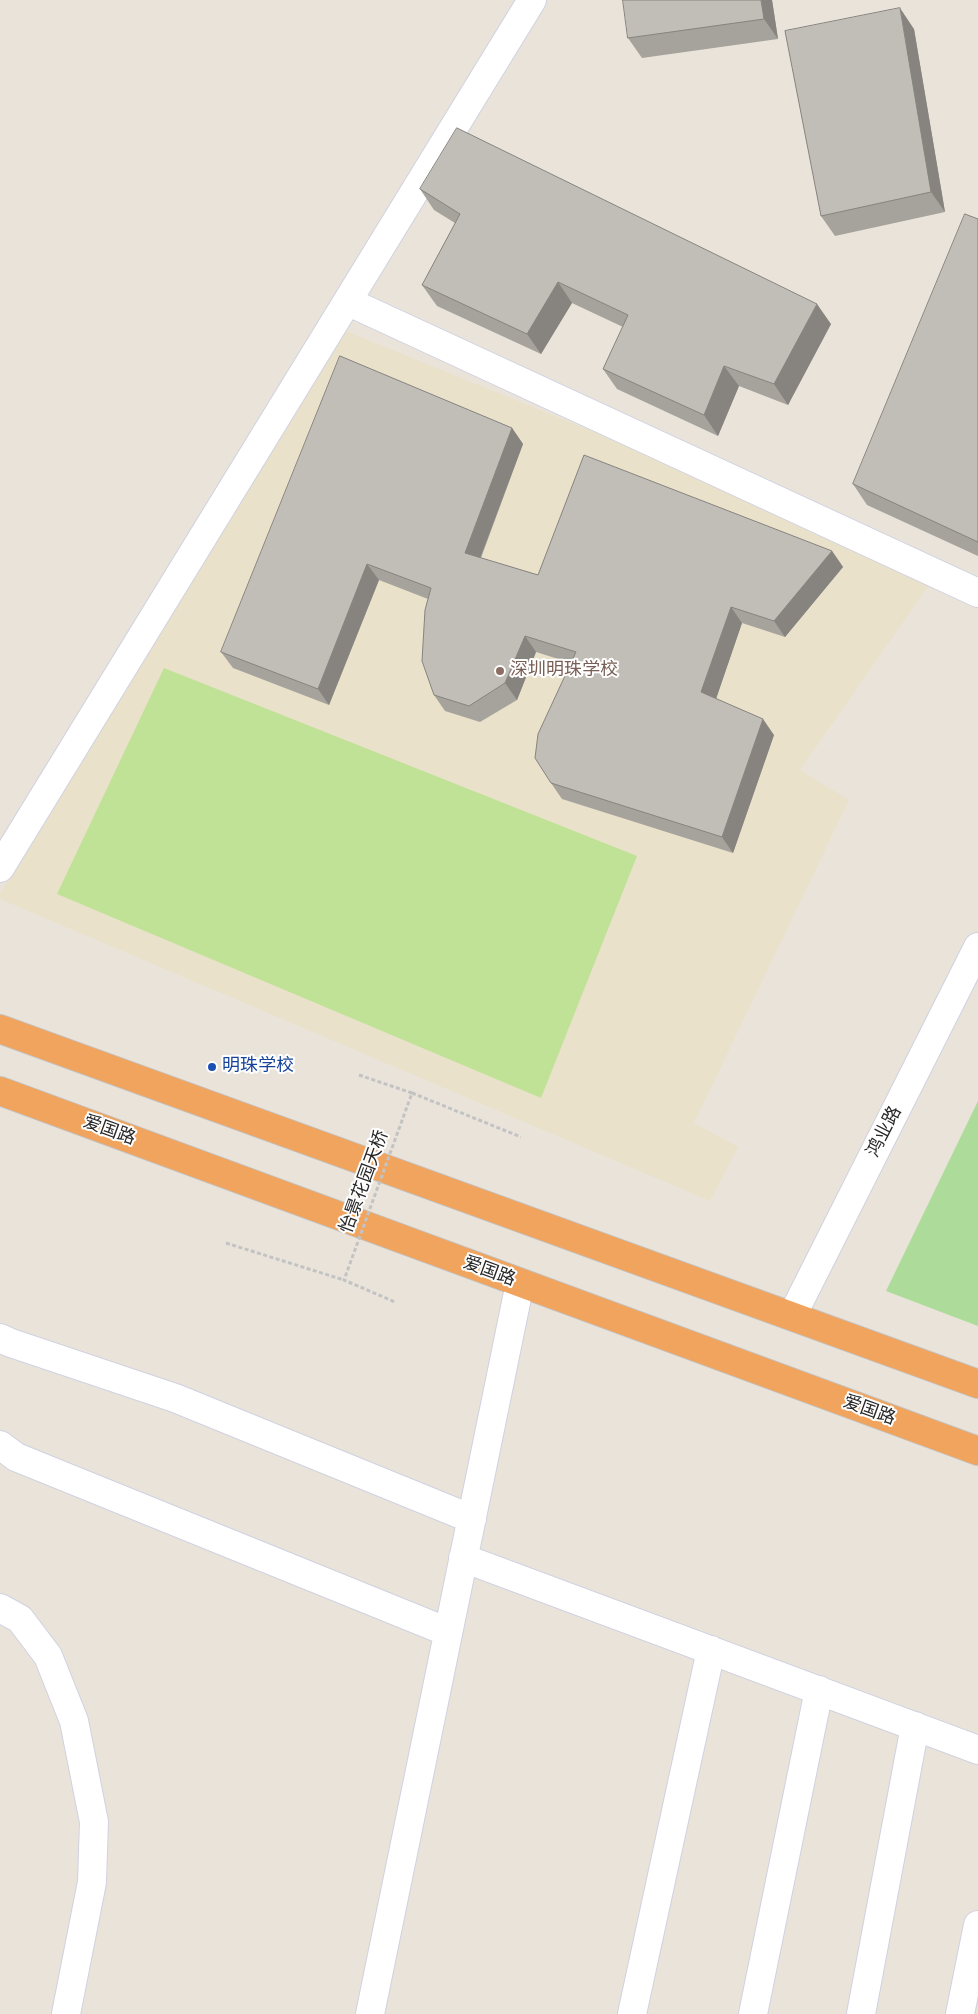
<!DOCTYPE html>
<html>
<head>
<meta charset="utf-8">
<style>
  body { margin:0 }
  canvas { display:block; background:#e9e3da }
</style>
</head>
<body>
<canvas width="978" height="2014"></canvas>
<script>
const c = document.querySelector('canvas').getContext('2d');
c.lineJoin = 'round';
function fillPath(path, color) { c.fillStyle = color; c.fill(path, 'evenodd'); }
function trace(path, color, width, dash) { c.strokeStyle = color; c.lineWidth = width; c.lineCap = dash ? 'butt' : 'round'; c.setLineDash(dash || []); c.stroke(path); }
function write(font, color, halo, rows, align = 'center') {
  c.font = font + ' "Nunito Sans","Noto Sans SC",sans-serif'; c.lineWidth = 4; c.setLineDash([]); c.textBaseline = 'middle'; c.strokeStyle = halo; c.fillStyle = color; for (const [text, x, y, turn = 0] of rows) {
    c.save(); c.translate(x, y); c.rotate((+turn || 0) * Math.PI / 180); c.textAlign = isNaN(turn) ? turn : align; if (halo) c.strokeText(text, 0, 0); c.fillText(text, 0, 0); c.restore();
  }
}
const education = new Path2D(`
  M336,327L938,572L800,770L849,800L694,1123L738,1147L710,1201L0,899V894Z`);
const green = new Path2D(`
  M978,1101V1326L886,1291Z`);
const pitch = new Path2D(`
  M164,668L637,856L541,1098L57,894Z`);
const path = new Path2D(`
  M412,1093L521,1137
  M226,1243L344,1280`);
const minor = new Path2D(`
  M349,302L978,593
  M0,868L532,0
  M792,1316L978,947
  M0,1338L11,1343L175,1398L472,1519
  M0,1445L16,1457L448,1632
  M463,1558L978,1750
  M0,1608L20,1619L48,1656L74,1721L94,1822L92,1882L66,2014
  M370,2014L520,1283
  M632,2014L711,1650
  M753,2014L819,1690
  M861,2014L915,1726
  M960,2014L978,1925`);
const highway = new Path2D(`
  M0,1029L978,1384
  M0,1091L978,1451`);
const pathBridge = new Path2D(`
  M359,1075L412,1093L344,1280L395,1302`);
const wall = new Path2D(`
  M772,0L778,39L642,58L628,38Z
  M914,29L945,212L835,236L821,216Z
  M420,189L831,324L788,405L739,386L718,436L617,389L603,369L623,327L572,303L541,354L437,306L422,285L455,223L434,210Z
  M978,219V556L867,505L853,484Z
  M512,428L523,444L481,558L538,575L832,551L843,567L785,637L742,623L716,698L774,735L733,853L562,799L551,783L571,663L536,652L517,700L480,722L445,711L434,695L428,599L379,580L329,705L233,668L221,652Z`);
const shadedWall = new Path2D(`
  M761,0H772L778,39L764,19Z
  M900,8L914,29L945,212L931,192Z
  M558,282L572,303L541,354L527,334Z
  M817,304L831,324L788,405L774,384Z
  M724,366L739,386L718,436L704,415Z
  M512,428L523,444L476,569L465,553Z
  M832,551L843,567L785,637L774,621Z
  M367,564L379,580L329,705L318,689Z
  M731,607L742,623L713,708L701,692Z
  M525,636L536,652L517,700L505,683Z
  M763,719L774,735L733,853L722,837Z`);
const building = new Path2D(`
  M623,0H761L764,19L628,38Z
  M900,8L931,192L821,216L785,31Z
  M457,128L817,304L774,384L724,366L704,415L603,369L628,315L558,282L527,334L422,285L460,214L420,189Z
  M965,214L978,219V542L853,484Z
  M340,356L512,428L465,553L538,575L584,455L832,551L774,621L731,607L701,692L763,719L722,837L551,783L535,758L538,734L576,652L525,636L505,683L469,706L434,695L422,661L425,610L431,588L367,564L318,689L221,652Z`);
const markers = [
  [500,671,5,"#8d6e63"],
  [212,1067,5,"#1a4fb4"]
];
const educationNames = [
  ["深圳明珠学校",510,671]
];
const transitNames = [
  ["明珠学校",222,1067]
];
const streetNames = [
  ["爱国路",109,1131,20],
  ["鸿业路",885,1132,-63],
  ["怡景花园天桥",365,1182,-70],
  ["爱国路",489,1272,20],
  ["爱国路",869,1411,20]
];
fillPath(education, '#eae1ca');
fillPath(green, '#addc9a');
fillPath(pitch, '#bfe297');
trace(minor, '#d0d2e0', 30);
trace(highway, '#c3c3c3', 30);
trace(path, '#c3c3c3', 3, [4, 2.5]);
trace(minor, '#fff', 28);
trace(highway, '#f0a45e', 28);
trace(pathBridge, '#c3c3c3', 3, [4, 2.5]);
fillPath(wall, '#a6a39d');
fillPath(shadedWall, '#878480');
fillPath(building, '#c1bdb7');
trace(building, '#878480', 1);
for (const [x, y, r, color] of markers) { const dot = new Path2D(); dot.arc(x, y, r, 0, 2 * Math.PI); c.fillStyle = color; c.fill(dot); trace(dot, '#fff', 2); }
write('18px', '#785e54', '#fff', educationNames, 'left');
write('18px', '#164399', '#fff', transitNames, 'left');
write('18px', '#282828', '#fff', streetNames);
</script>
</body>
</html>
